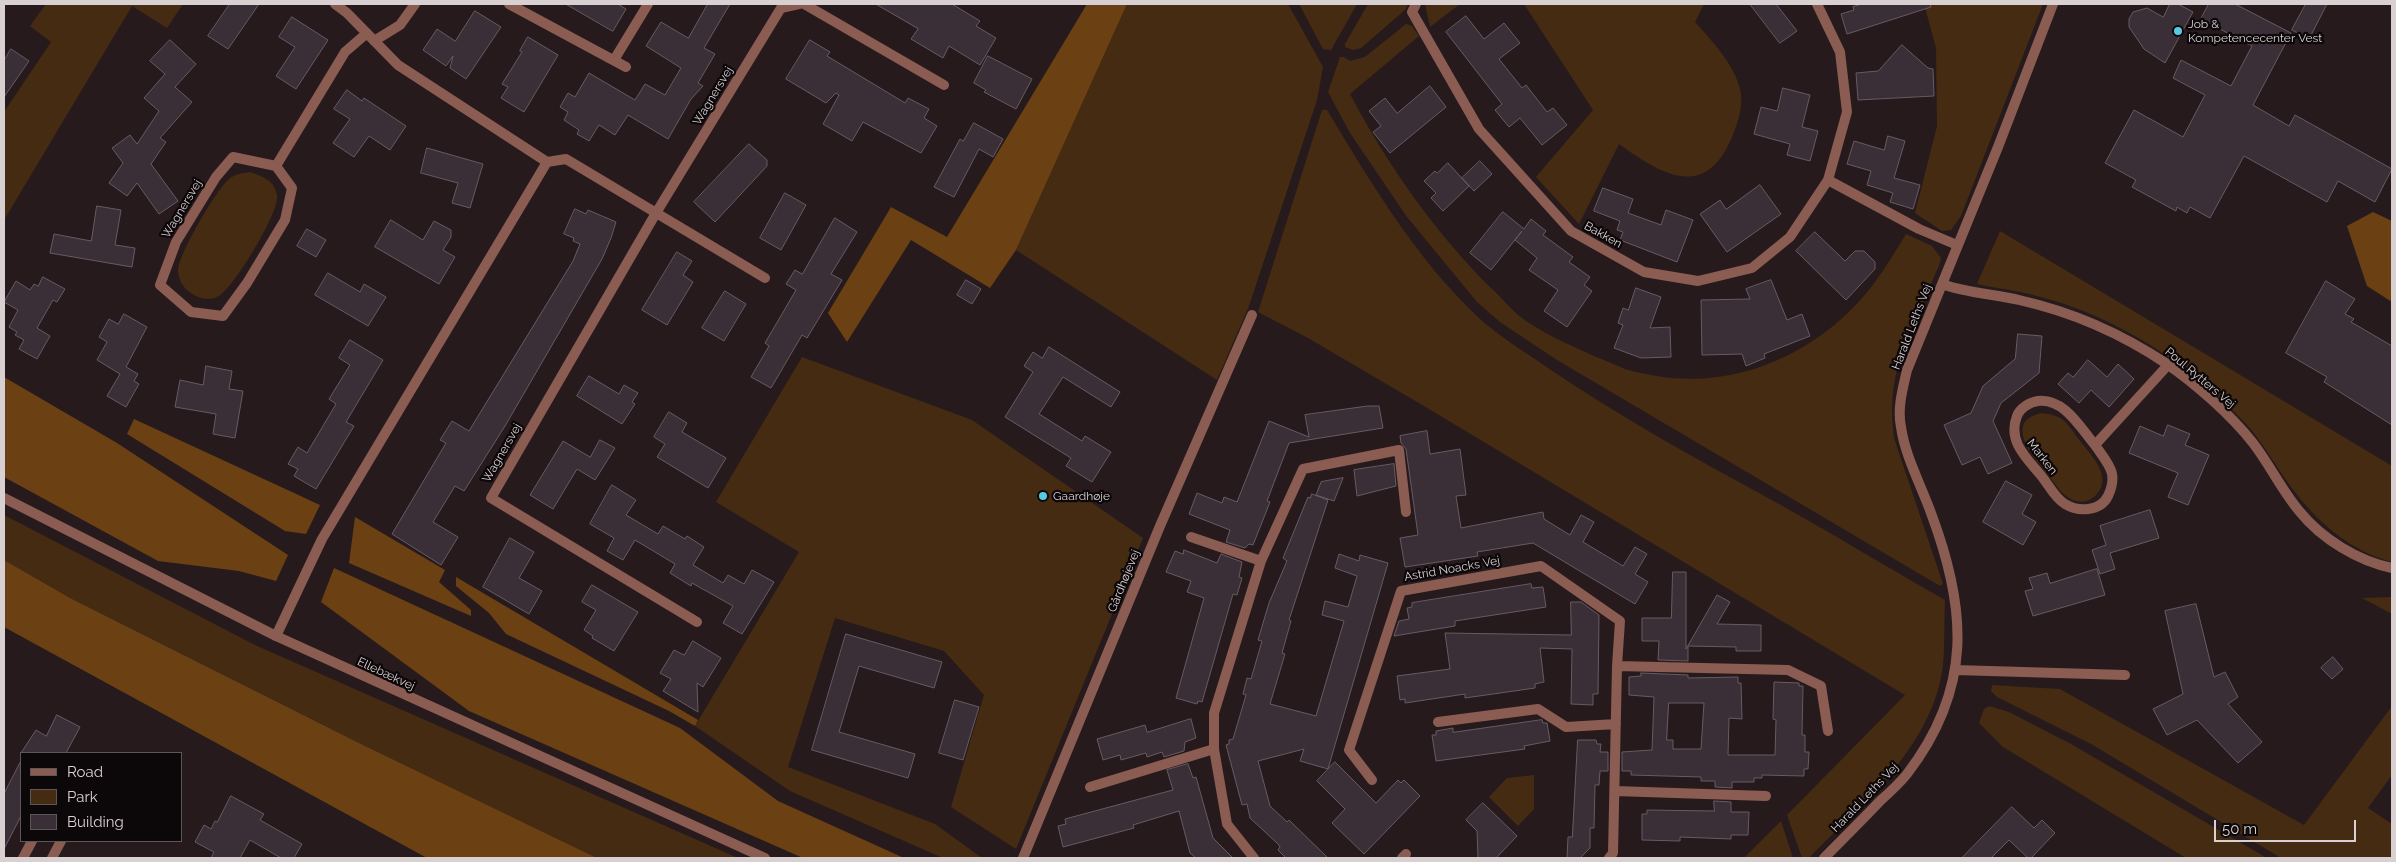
<!DOCTYPE html>
<html>
<head>
<meta charset="utf-8">
<style>
  body { margin:0 }
  #map { position:relative; width:2396px; height:862px; overflow:hidden; background:#271a1d; font-family:Raleway,sans-serif }
  canvas { display:block }
  .frame { position:absolute; inset:0; border:5px solid #d9d0d2; pointer-events:none }
  .legend { position:absolute; left:20px; top:752px; width:162px; height:90px; box-sizing:border-box; background:#0c0708; border:1px solid #5e5759; margin:0; padding:6px 9px; list-style:none; font-size:15px; color:#d9d0d2 }
  .legend li { display:flex; align-items:center; gap:10px; height:25px }
  .legend b { width:25px; border:1px solid #5e5759 }
  .scale { position:absolute; left:2214px; top:820px; width:142px; height:22px; box-sizing:border-box; border:2px solid #d9d0d2; border-top:0; padding-left:6px; font-size:15px; line-height:18px; white-space:nowrap; color:#d9d0d2; -webkit-text-stroke:4px #0c0708; paint-order:stroke }
</style>
</head>
<body>
<div id="map">
<canvas width="2396" height="862"></canvas>
<div class="frame"></div>
<ul class="legend">
<li><b style="height:6px;background:#8b5c51"></b>Road</li>
<li><b style="height:14px;background:#452b11"></b>Park</li>
<li><b style="height:14px;background:#3a2f37"></b>Building</li>
</ul>
<div class="scale">50 m</div>
</div>
<script>
const c = document.querySelector('canvas').getContext('2d');
c.lineJoin = 'round';
function fillPath(path, color) { c.fillStyle = color; c.fill(path, 'evenodd'); }
function trace(path, color, width, dash) { c.strokeStyle = color; c.lineWidth = width; c.lineCap = dash ? 'butt' : 'round'; c.setLineDash(dash || []); c.stroke(path); }
function write(font, color, halo, rows, align = 'center') {
  c.font = font + ' Raleway,sans-serif'; c.lineWidth = 4.5; c.setLineDash([]); c.textBaseline = 'middle'; c.strokeStyle = halo; c.fillStyle = color; for (const [text, x, y, turn = 0] of rows) {
    c.save(); c.translate(x, y); c.rotate((+turn || 0) * Math.PI / 180); c.textAlign = isNaN(turn) ? turn : align; if (halo) c.strokeText(text, 0, 0); c.fillText(text, 0, 0); c.restore();
  }
}
const green = new Path2D(`
  M46,4H183L167,28L132,6L4,220V112L51,42L30,26Z
  M1127,4H1288L1323,67L1317,100L1249,306L1217,380L1016,250Z
  M1299,4H1357L1331,50L1323,49Z
  M1368,4H1408L1405,10L1361,48L1353,50L1345,47V44Z
  M1425,4H1460L1430,27Z
  M1524,4H1704L1695,22C1712,41 1734,64 1740,89C1744,105 1738,122 1732,137C1705,202 1661,174 1619,144L1579,224L1536,177L1593,110Z
  M1924,4H2043L1961,216L1951,230L1942,231L1915,213L1937,126L1936,48Z
  M1406,24L1412,26L1419,36L1350,94C1387,164 1433,230 1489,286C1499,295 1508,306 1518,315C1541,333 1568,344 1594,356C1605,360 1615,365 1625,369C1634,372 1643,373 1651,375C1737,392 1824,351 1875,282C1886,267 1896,250 1906,234L1932,246L1941,258L1940,263C1924,302 1901,343 1894,385C1891,402 1892,421 1894,438L1943,584L1940,586L1557,360L1500,322L1477,302L1407,217L1350,133L1328,92L1340,57H1344L1350,61L1365,57Z
  M1322,110H1327C1371,183 1416,259 1479,318C1500,337 1525,352 1548,368C1616,414 1687,454 1759,493C1822,527 1883,565 1945,600C1944,621 1945,644 1943,665C1933,747 1862,803 1809,858H1802L1787,815L1905,695L1429,409L1308,338L1258,312Z
  M250,172C262,176 275,181 277,195C280,212 234,287 219,296C210,301 199,299 191,293C184,289 178,279 178,271C178,255 216,190 229,179C235,174 243,173 250,172Z
  M2000,231L2392,466V562C2350,551 2316,521 2291,487C2276,467 2264,444 2247,425C2191,364 2113,314 2033,295C2014,290 1995,288 1977,284Z
  M802,357L972,420L1143,538L1016,849L951,807L984,695L944,651L835,618L788,767L935,824L982,858H943L790,791L695,726L799,552L716,502Z
  M2041,413C2049,414 2056,415 2063,420C2069,425 2075,434 2080,441C2092,456 2115,479 2094,497C2089,501 2082,503 2076,501C2063,498 2054,482 2046,472C2033,456 2003,422 2041,413Z
  M4,515L255,645L738,858H597L361,744L72,599L4,560Z
  M2392,597V614L2362,598Z
  M1992,685L2060,689L2304,825L2392,706V775L2368,808L2392,824V858H2281L2091,744L1997,697L1991,691Z
  M1989,706L2009,712L2071,744L2267,858H2186L2003,747L1979,723L1984,709Z
  M1534,775V809L1518,826L1489,797L1507,778Z
  M1781,821L1793,858H1744Z`);
const forest = new Path2D(`
  M1087,4H1127L1016,250L990,288L911,240L847,342L828,313L891,207L947,237Z
  M2373,212L2392,221V302L2367,286L2347,226Z
  M4,377L117,443L288,555L276,581L239,571L158,561L4,477Z
  M134,419L320,505L306,534L285,531L127,434Z
  M355,517L445,570L439,582L471,610V616L349,563Z
  M4,560L72,599L361,744L597,858H427L4,627Z
  M334,568L680,728L778,801L904,858H803L469,711L321,602Z
  M456,577L698,720L695,726L669,711L506,634L489,613L456,586Z`);
const building = new Path2D(`
  M230,4H259L228,49L208,36Z
  M566,4H618L626,9L613,31Z
  M708,4H730L704,48L715,54L698,83L703,86L691,99L668,139L628,115L615,135L599,125L589,141L577,134L579,130L564,120L568,112L560,107L568,93L575,97L589,73L635,100L645,84L665,95L681,68L646,46L661,22L688,38Z
  M876,4H952L980,21L976,26L996,38L980,65L949,46L943,58L911,39L918,29Z
  M1750,4H1776L1797,31L1780,43Z
  M1862,4H1930L1931,7L1847,34L1841,14L1854,10L1853,7Z
  M2170,4H2178L2193,12L2165,63L2144,49L2129,27V19L2133,12L2147,8L2163,17Z
  M2209,4H2235L2291,33L2253,105L2289,126L2295,115L2392,169L2375,202L2338,181L2327,202L2244,156L2210,218L2190,207L2187,213L2177,207L2176,211L2132,187L2136,180L2105,163L2134,110L2183,137L2205,95L2173,78L2181,60L2231,86L2252,46L2201,19Z
  M2306,4H2327L2309,39L2292,30Z
  M475,11L501,27L466,79L450,68L453,56L446,66L423,50L437,29L455,41Z
  M1466,16L1484,39L1504,23L1520,43L1499,59L1522,88L1526,85L1547,112L1553,108L1567,125L1542,145L1520,118L1509,127L1495,110L1502,104L1446,32Z
  M292,17L328,40L296,89L276,76L295,47L279,37Z
  M528,37L558,55L524,112L501,98L508,87L502,84L522,52L520,51Z
  M170,40L196,64L175,87L192,102L160,138L166,142L151,164L178,201L159,214L137,183L127,196L109,183L123,163L112,148L130,135L137,144L159,111L144,98L165,74L150,61Z
  M810,40L830,52L827,56L905,103L908,98L929,109L924,118L937,126L921,153L863,122L852,141L823,124L839,95L836,93L826,103L786,79Z
  M1902,45L1928,68L1933,69L1934,96L1858,100L1856,73L1878,71Z
  M11,49L29,61L4,97V61Z
  M988,56L1032,79L1016,109L984,92L986,90L974,83Z
  M1430,86L1446,107L1390,153L1373,132L1381,126L1369,111L1385,98L1397,113Z
  M1783,88L1810,95L1802,127L1818,131L1810,161L1787,155L1790,144L1754,134L1761,107L1777,111Z
  M347,90L362,101L364,98L406,126L390,150L369,136L354,157L333,143L350,119L334,109Z
  M974,123L1003,139L993,157L979,149L954,197L934,187L960,139L963,141Z
  M1888,136L1905,141L1894,178L1920,185L1913,209L1890,202L1893,193L1867,185L1871,171L1847,164L1854,141L1884,150Z
  M749,144L767,160V166L715,222L694,202Z
  M427,148L483,164L470,208L452,203L458,183L421,173Z
  M1480,161L1492,174L1474,191L1462,178Z
  M1448,163L1469,186L1443,211L1431,198L1436,193L1424,181L1435,171L1437,173Z
  M1760,185L1781,214L1727,252L1700,214L1720,200L1726,209Z
  M1603,188L1633,199L1628,213L1661,225L1666,210L1693,220L1677,262L1620,240L1623,232L1617,230L1620,221L1594,211Z
  M785,193L806,205L781,250L760,238Z
  M97,206L121,210L115,245L135,248L132,267L50,253L54,234L91,241Z
  M575,209L586,214L588,210L616,222L611,238L602,259L505,426L464,491L455,486L433,522L458,537L441,565L392,534L446,443L440,440L452,421L469,431L573,261L580,244L573,241L574,238L564,234Z
  M1503,212L1524,229L1531,219L1546,231L1543,235L1573,257L1569,262L1590,277L1584,285L1592,291L1567,327L1544,311L1558,290L1529,270L1537,258L1515,240L1522,231L1491,270L1470,253Z
  M835,218L857,232L831,274L842,280L807,338L802,335L771,388L751,377L769,346L765,343L796,290L786,284L795,270L802,274Z
  M391,220L423,240L434,221L451,230V237L443,250L455,257L439,284L375,247Z
  M307,229L326,240L316,257L297,246Z
  M1815,232L1845,261L1855,251H1864L1875,262V269L1846,300L1796,251Z
  M677,252L692,261L683,275L693,282L667,325L642,310Z
  M328,273L360,292L364,284L386,297L368,326L315,295Z
  M43,277L65,289L57,302L53,300L37,328L50,336L37,359L19,349L24,340L15,335L17,332L9,327L18,310L4,302L16,281L30,290L34,284L38,286Z
  M966,280L981,289L972,304L957,295Z
  M1771,280L1787,320L1802,314L1810,336L1764,354L1765,358L1746,366L1742,354L1702,355L1701,300L1750,299L1746,289Z
  M2326,281L2355,299L2345,314L2354,319L2351,322L2392,346V425L2324,382L2327,377L2286,353Z
  M1636,288L1661,297L1650,328L1670,327L1671,357L1641,358L1614,348L1623,325L1618,323L1623,308L1628,310Z
  M725,291L746,304L724,341L702,328Z
  M124,314L147,327L126,367L138,374L134,381L139,384L126,407L107,396L120,374L97,360L107,342L99,337L109,319L118,324Z
  M2018,334L2042,336L2039,373L2001,403L1993,421L2012,463L1988,474L1980,457L1962,465L1944,425L1971,413L1983,386L2015,359Z
  M350,340L383,360L346,422L354,426L316,489L294,476L298,469L288,464L298,447L307,453L336,404L329,399L350,365L339,358Z
  M1049,347L1120,392L1111,407L1063,377L1039,414L1082,441L1085,436L1111,452L1092,482L1066,466L1071,458L1005,417L1033,372L1024,366L1033,352L1042,358Z
  M2088,360L2107,377L2118,364L2134,379L2109,407L2091,390L2079,403L2058,384L2068,373L2073,377Z
  M206,366L232,371L229,389L243,391L235,438L213,434L216,414L175,407L180,380L203,385Z
  M589,376L619,394L624,385L638,393L632,402L635,404L622,424L577,396Z
  M1368,406H1379L1383,428L1289,443L1267,501L1270,502L1253,545L1249,544L1245,548L1226,542L1230,530L1189,514L1197,493L1222,503L1224,497L1237,502L1269,421L1309,437L1305,415Z
  M669,412L687,423L682,432L726,458L708,488L657,457L665,444L654,437Z
  M2168,425L2190,434L2185,445L2209,455L2188,505L2168,497L2178,473L2129,453L2140,426L2163,436Z
  M1427,431L1430,454L1460,449L1466,495L1456,496L1461,528L1543,512L1544,519L1570,535L1581,515L1594,522L1583,542L1623,566L1635,547L1647,554L1635,574L1648,582L1635,604L1533,543L1477,552L1478,556L1405,567L1400,538L1418,535L1406,449L1401,443L1400,436Z
  M600,440L615,448L595,480L577,469L553,509L530,495L563,441L590,457Z
  M1394,464L1396,486L1357,496L1354,470Z
  M1343,478L1334,501L1316,495L1321,482Z
  M2006,481L2032,495L2022,514L2036,522L2023,545L1983,522Z
  M612,485L636,500L626,515L658,534L663,526L685,539L687,536L704,547L693,565L723,583L728,575L744,584L752,570L774,582L742,634L723,623L733,606L692,583L691,586L670,573L675,564L635,540L623,560L607,551L614,538L590,524Z
  M1312,494L1328,500L1289,620L1291,621L1282,653L1285,654L1270,704L1316,716L1344,621L1322,615L1325,601L1348,607L1357,576L1335,568L1339,554L1359,561L1360,555L1388,563L1328,769L1300,761L1304,749L1258,761L1270,806L1287,822L1289,820L1328,858H1286L1278,850L1280,847L1278,844L1250,818L1247,804L1242,805L1226,745L1229,744V740L1233,739L1246,695L1243,694L1247,678L1251,679L1262,641L1258,640L1269,603L1287,561L1283,558L1308,497L1310,498Z
  M2150,510L2159,538L2110,553L2115,569L2100,574L2092,550L2106,545L2100,526Z
  M510,538L534,552L519,578L542,591L529,614L483,587Z
  M1184,550L1217,563L1221,554L1242,562L1239,577L1242,578L1237,595L1233,594L1202,702L1198,701L1197,704L1176,698L1204,598L1187,592L1191,581L1166,572L1175,551L1183,554Z
  M2097,569L2105,595L2033,616L2025,591L2033,589L2029,578L2047,573L2050,583Z
  M1673,572H1686V649L1717,595L1730,602L1717,624L1761,625V651H1736V647L1688,646V661L1658,660L1659,641H1642V618H1671Z
  M1531,584L1532,588L1543,587L1546,607L1455,621V626L1394,636L1399,621L1409,619L1407,608L1412,607V603Z
  M592,585L638,612L614,651L592,638L593,636L584,630L596,610L582,602Z
  M1571,602H1581L1599,615L1598,694H1593V705L1571,704L1572,649L1540,648L1544,682L1535,684V688L1465,698V694L1405,703V699L1400,700L1397,676L1450,669L1445,633L1571,635Z
  M2196,604L2214,677L2225,672L2238,697L2228,704L2262,742L2238,763L2197,720L2167,735L2153,709L2183,694L2165,611Z
  M846,634L942,662L934,688L859,666L839,732L915,754L908,778L812,750Z
  M693,641L721,658L703,687L697,683L698,712L663,691L671,679L660,673L674,650L684,655Z
  M2333,657L2343,669L2332,679L2321,668Z
  M1641,673L1688,675V678L1738,677V683H1741L1742,719L1729,718L1728,755H1775L1776,720L1773,719L1774,682L1799,683V686H1803L1802,735H1805V752H1809L1808,769H1804V776L1762,775V778H1754V782H1732V788L1715,787V781H1701V777L1631,775V771H1622V752L1652,750L1654,697L1629,695V677L1641,676ZM1669,703H1704L1701,749H1673V740H1667Z
  M955,700L979,707L963,760L939,753Z
  M57,715L80,727L66,753H21L36,730L46,736Z
  M1191,719L1196,738L1185,742L1184,751L1164,757L1162,752L1147,757L1146,753L1121,760L1120,755L1103,760L1097,739L1145,725L1147,732Z
  M1542,720L1543,723H1547L1550,741L1524,746L1525,749L1436,761L1432,735H1436V731L1453,728V732Z
  M1578,740H1596L1597,744H1601L1600,752H1608V771H1600L1599,785H1595L1594,828H1590V848L1580,858H1567L1568,837H1572Z
  M21,761V816L4,849V794Z
  M1335,762L1376,803L1398,780L1401,783L1404,780L1420,796L1364,854L1332,823L1345,809L1317,781Z
  M1188,764L1193,778L1196,777L1213,838L1233,858H1196L1190,853L1179,811L1133,825L1134,828L1063,847L1058,826L1066,824L1065,819L1173,790L1167,770Z
  M231,796L264,814L260,820L302,844L294,858H281L250,840L240,858H211L214,852L195,842L204,825L211,829L215,821L217,822Z
  M1714,801L1731,802V812H1749L1748,835H1731V839L1680,837V841L1642,840V814H1647V810L1714,811Z
  M1483,803L1517,836L1496,858H1478L1477,831L1466,820Z
  M2012,807L2034,828L2042,820L2055,833L2031,858H2028L2009,840L1991,858H1962Z`);
const minor = new Path2D(`
  M335,4L347,13L398,65L547,162L566,159L765,278
  M509,4L626,67
  M804,4L944,85
  M1416,4L1412,12L1479,129L1571,231L1644,272L1698,281L1752,268L1790,237L1828,180L1847,112L1840,52L1817,4
  M374,41L400,25L415,4
  M614,60L648,4
  M276,166L292,188L285,220L247,283L223,316L191,312L160,285L176,242L216,177L233,157L276,166L345,52L367,33
  M1828,180L1919,229L1957,245
  M1942,284C1966,293 1994,294 2019,300C2073,312 2122,334 2167,364C2196,384 2232,416 2253,443C2270,465 2282,491 2300,512C2322,539 2358,561 2392,568
  M2095,445C2108,464 2119,473 2108,496C2100,512 2078,512 2065,504C2056,499 2049,486 2043,478C2027,458 2007,442 2017,416C2020,408 2030,402 2038,401C2064,398 2080,427 2095,445L2168,365
  M1191,537L1261,561
  M697,622L491,498L656,213L781,8L799,4
  M276,636L322,539L547,162
  M1617,666L1788,670L1821,686L1828,731
  M1955,670L2125,675
  M1438,722L1538,709L1566,727L1616,724
  M1372,780L1349,750L1401,591L1541,566L1620,621L1617,666L1613,853L1609,858
  M1090,787L1214,749
  M1615,791L1766,796
  M23,858L32,841
  M52,858L61,841
  M1023,858L1160,526L1252,315
  M1254,858L1227,824L1214,749V713L1261,561L1303,469L1399,450L1406,512
  M1402,858L1406,854
  M1824,858C1843,839 1862,820 1880,801C1889,793 1899,784 1907,774C1973,688 1967,609 1931,513C1921,485 1905,456 1901,427C1897,408 1903,388 1907,370L1998,147L2053,4`);
const tertiary = new Path2D(`
  M4,498L276,636L765,858`);
const markers = [
  [2178,31,5,"#57c9e3"],
  [1043,496,5,"#57c9e3"]
];
const poiNames = [
  ["Job &",2188,24],
  ["Kompetencecenter Vest",2188,38],
  ["Gaardhøje",1053,496]
];
const streetNames = [
  ["Wagnersvej",713,96,-59],
  ["Wagnersvej",182,209,-59],
  ["Bakken",1603,235,29],
  ["Harald Leths Vej",1912,327,-69],
  ["Poul Rytters Vej",2200,378,40],
  ["Wagnersvej",502,453,-60],
  ["Marken",2042,457,52],
  ["Astrid Noacks Vej",1452,569,-10],
  ["Gårdhøjevej",1124,581,-68],
  ["Ellebækvej",386,674,25],
  ["Harald Leths Vej",1865,798,-46]
];
fillPath(green, '#452b11');
fillPath(forest, '#6b4114');
fillPath(building, '#3a2f37');
trace(building, '#675b64', 1);
trace(minor, '#8b5c51', 10);
trace(tertiary, '#8b5c51', 10);
for (const [x, y, r, color] of markers) { const dot = new Path2D(); dot.arc(x, y, r, 0, 2 * Math.PI); c.fillStyle = color; c.fill(dot); trace(dot, '#0c0708', 2); }
write('12px', '#d9d0d2', '#0c0708', poiNames, 'left');
write('12px', '#d9d0d2', '#0c0708', streetNames);
</script>
</body>
</html>
